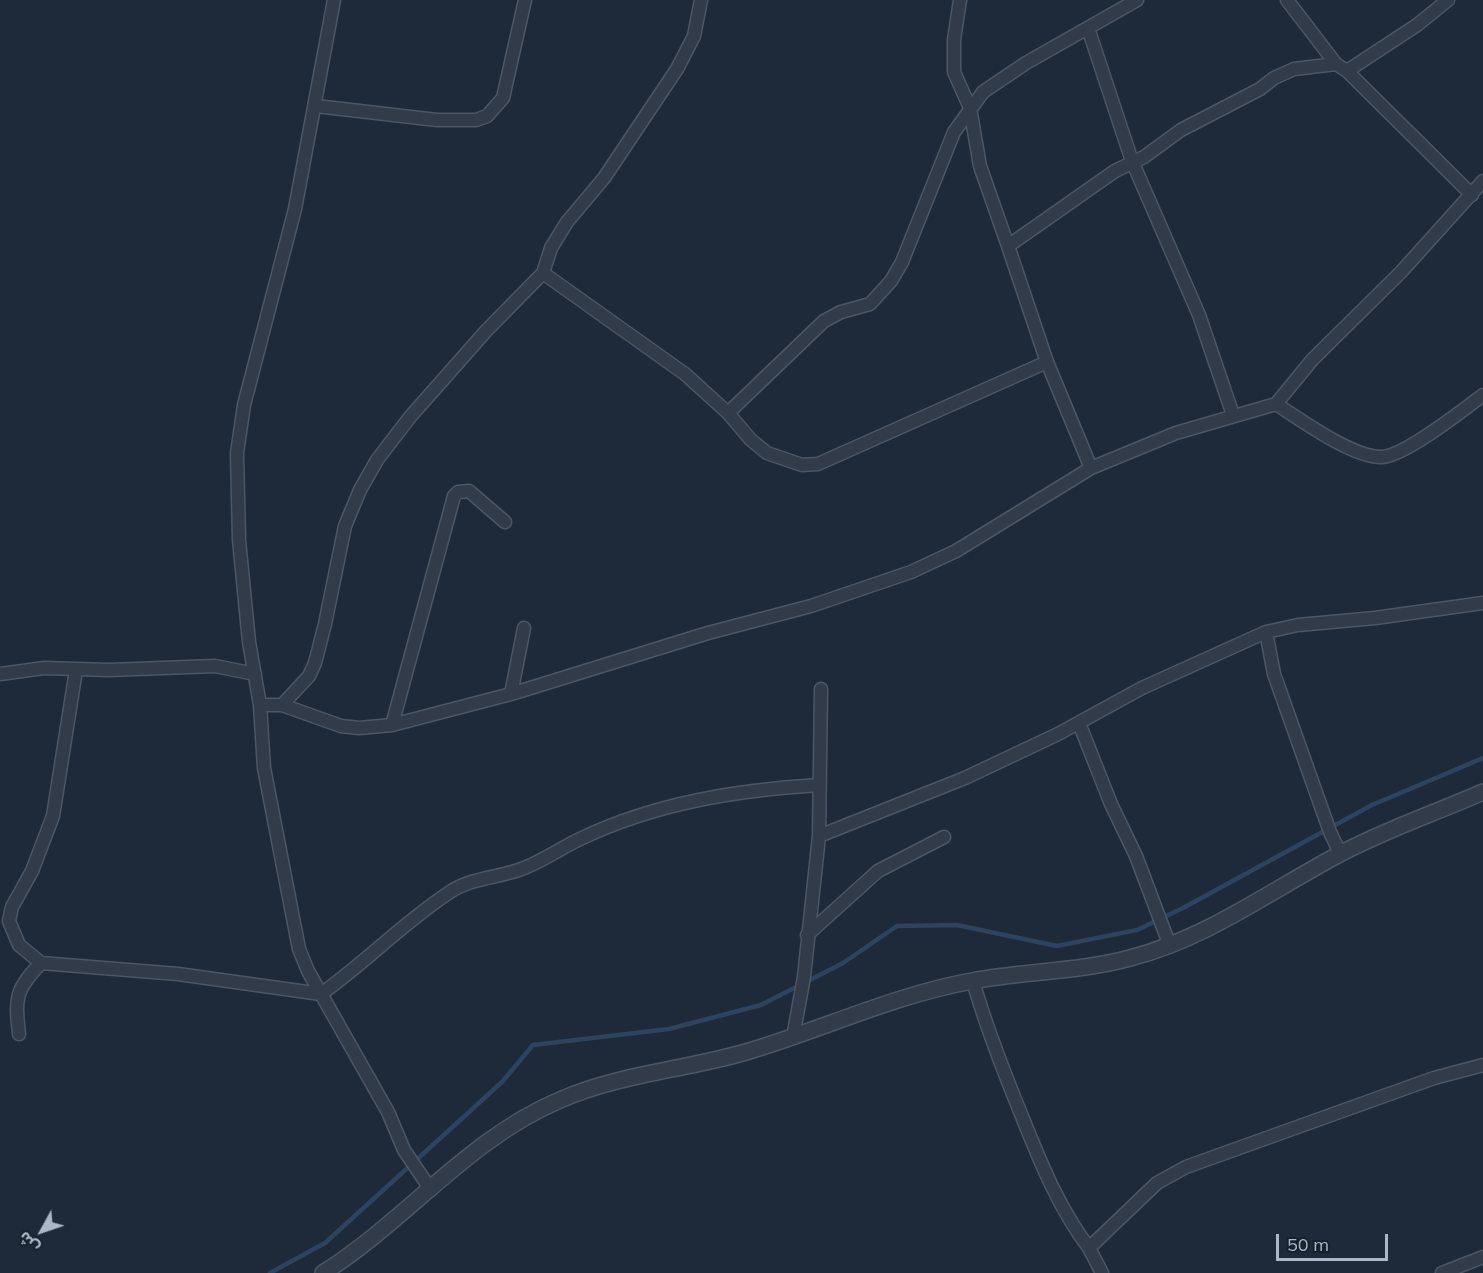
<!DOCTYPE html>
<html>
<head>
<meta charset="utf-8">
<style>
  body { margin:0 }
  #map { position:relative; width:1483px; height:1273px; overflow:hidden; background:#1e2a39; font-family:Mulish,"Noto Sans Arabic",sans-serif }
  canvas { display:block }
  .north { position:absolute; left:12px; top:1201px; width:60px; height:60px; -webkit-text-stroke:4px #17212e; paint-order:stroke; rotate:230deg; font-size:16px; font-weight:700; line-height:24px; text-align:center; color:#abb6c7 }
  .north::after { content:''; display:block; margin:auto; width:21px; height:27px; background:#abb6c7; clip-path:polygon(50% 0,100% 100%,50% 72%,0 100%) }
  .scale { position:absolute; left:1276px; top:1234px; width:112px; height:27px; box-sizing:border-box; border:3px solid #abb6c7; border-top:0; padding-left:8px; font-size:18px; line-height:21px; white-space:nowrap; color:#abb6c7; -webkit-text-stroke:4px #17212e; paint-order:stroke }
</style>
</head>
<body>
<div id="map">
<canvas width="1483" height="1273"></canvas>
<div class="north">ش</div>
<div class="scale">50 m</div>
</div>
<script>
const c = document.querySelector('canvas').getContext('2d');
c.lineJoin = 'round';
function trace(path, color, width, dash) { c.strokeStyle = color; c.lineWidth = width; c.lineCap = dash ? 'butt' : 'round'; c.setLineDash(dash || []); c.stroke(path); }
const stream = new Path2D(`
  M270,1273L325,1243L502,1082L533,1045L669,1029L761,1005L843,963L897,926L957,925L1057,946L1137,930L1183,908L1372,805L1483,758`);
const minor = new Path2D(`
  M334,0L295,209L244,405L237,453L239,540L249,642L260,705L264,768L299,949L308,971L388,1112L404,1150L431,1190
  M960,0L954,40V72L970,108L980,166L1008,246L1115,171L1144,157L1181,130L1260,89L1274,78L1294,69L1336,64L1347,71L1472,195
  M1287,0L1336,64
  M1088,28L1132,161L1199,315L1233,415
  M1347,71L1417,25L1448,0
  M316,106L437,120H476L487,116L503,98L525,0
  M1008,246L1047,362L1091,468
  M543,273L685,374L728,413L751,440L767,453L802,465L818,464L1047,362
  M1276,404C1301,420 1353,458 1382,457C1405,456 1463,410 1483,395
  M728,413L824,321L841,312L870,304L891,281L902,262L954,132L983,92L1026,63L1137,0
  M76,670L53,816L32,871L12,907L9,921L19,945L41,963L178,974L321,994C366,962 404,922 450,892C472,877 500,878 524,868C544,860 561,848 580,839C655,803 737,790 819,785
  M0,674L44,668L109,670L215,666L255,674
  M511,694L524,628
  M260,705H282L341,726L359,728L392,725L511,694L708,633L811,606L911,572L956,551L1091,468L1176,433L1276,404L1312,360L1401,272L1483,181
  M282,705L309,676L315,663L325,624L345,526L360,490L377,460L410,417L486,331L543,273L551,248L567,222L604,178L677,69L694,36L701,0
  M1079,723L1111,804L1136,856L1170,946
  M392,725L454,496L458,492L469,491L505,522
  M819,836L965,778L1058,734L1142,688L1266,632
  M1340,853L1330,832L1274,674L1266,632L1298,625L1375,618L1483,603
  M807,935L878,871L944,837
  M973,981C986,1027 1003,1070 1021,1114C1040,1161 1058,1207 1089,1248L1157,1183L1186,1167L1434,1078L1483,1065
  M19,1034C15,998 15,990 41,963
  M793,1037L804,977L819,836L821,689
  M1089,1248L1102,1273
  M1442,1273L1483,1257`);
const tertiary = new Path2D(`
  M323,1273C406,1221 469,1138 560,1100C619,1074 684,1070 746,1052C821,1030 894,995 972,981C1024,971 1079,972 1130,958C1205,939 1269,892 1336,856C1382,831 1435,813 1483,792`);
trace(stream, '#2d4360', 4.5);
trace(minor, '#4c5665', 15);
trace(tertiary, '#4c5665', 18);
trace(minor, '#313b4a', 12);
trace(tertiary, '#313b4a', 15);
</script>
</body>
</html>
